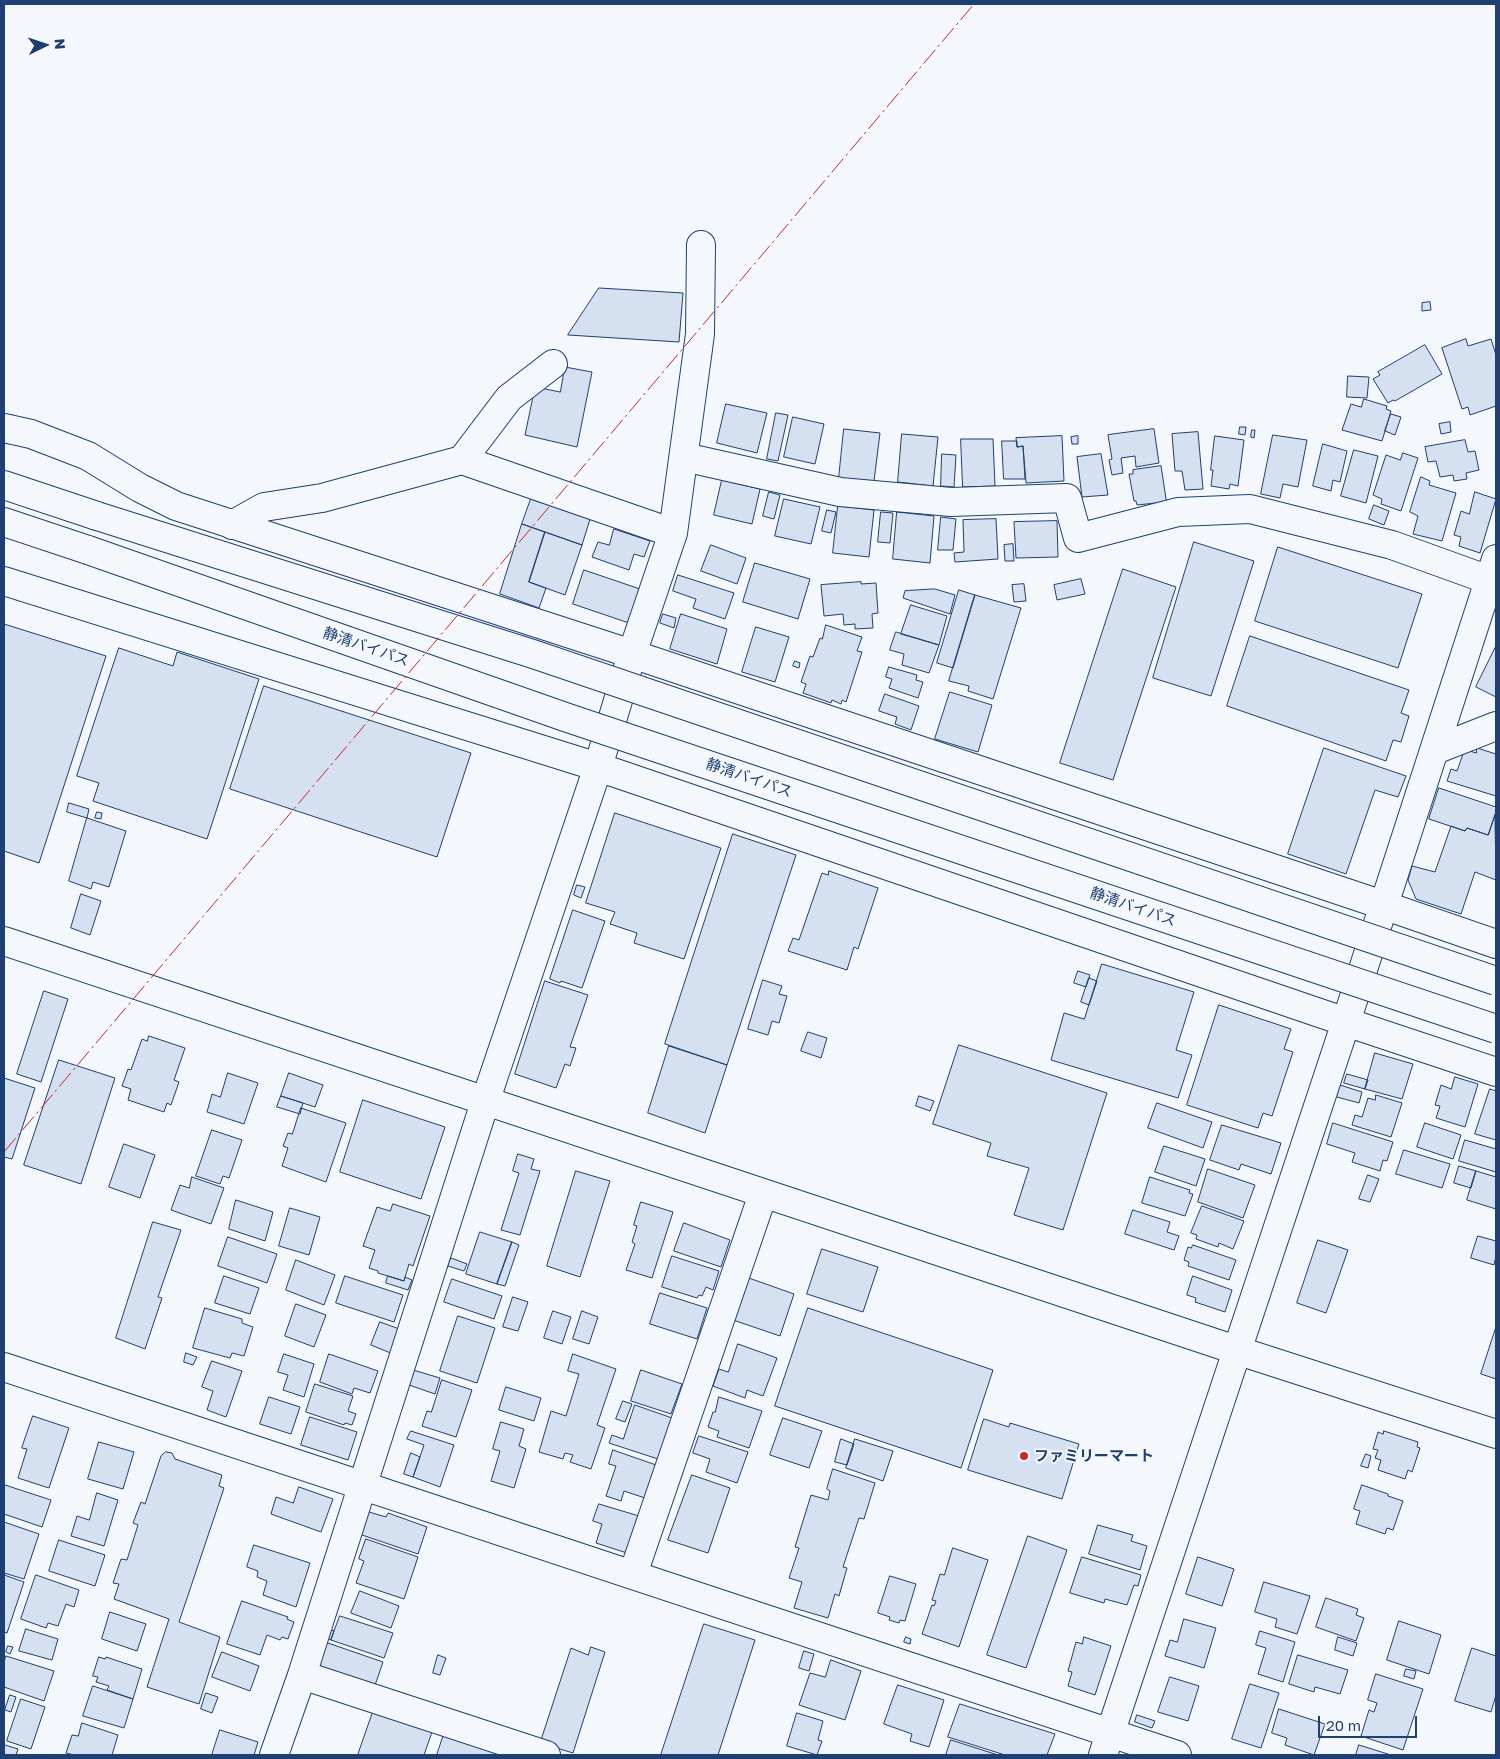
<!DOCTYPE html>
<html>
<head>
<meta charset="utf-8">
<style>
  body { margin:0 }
  #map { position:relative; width:1500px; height:1759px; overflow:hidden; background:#f4f7fb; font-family:"Golos Text",sans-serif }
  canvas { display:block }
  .frame { position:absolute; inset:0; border:5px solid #1d3f73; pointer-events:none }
  .north { position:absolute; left:20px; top:20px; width:50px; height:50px; -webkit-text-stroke:4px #f4f7fb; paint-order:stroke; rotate:86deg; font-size:14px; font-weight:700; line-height:20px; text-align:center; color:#1d3f73 }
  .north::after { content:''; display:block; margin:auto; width:18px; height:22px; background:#1d3f73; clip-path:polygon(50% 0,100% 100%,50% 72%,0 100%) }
  .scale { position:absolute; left:1318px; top:1716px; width:99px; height:22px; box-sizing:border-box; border:2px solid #1d3f73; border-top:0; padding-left:6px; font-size:15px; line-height:18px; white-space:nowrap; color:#1d3f73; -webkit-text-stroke:4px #f4f7fb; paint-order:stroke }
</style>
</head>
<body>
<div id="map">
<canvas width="1500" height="1759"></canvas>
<div class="frame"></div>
<div class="north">N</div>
<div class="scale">20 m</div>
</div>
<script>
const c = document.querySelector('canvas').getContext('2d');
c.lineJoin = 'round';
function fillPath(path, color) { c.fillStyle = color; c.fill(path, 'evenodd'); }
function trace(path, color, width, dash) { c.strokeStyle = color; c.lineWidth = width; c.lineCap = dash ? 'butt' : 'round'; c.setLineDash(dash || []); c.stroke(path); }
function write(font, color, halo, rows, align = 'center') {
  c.font = font + ' "Golos Text","Noto Sans JP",sans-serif'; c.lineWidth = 4; c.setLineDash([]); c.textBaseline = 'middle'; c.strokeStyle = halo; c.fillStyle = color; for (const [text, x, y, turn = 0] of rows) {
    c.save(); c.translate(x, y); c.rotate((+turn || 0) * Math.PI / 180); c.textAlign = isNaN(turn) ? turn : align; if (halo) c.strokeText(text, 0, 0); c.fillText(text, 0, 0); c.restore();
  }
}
const building = new Path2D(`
  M599,288L683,293L679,342L568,335Z
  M1430,302L1431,310L1422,311V303Z
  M1466,339L1468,346L1491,339L1496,355V406L1470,415L1468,407L1462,409L1442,348Z
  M1425,345L1442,374L1395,401L1393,400L1388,403L1373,379L1380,375L1378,372Z
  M565,367L592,372L577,447L525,435L535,387L560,392Z
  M1348,376L1369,377L1367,398L1347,397Z
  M1364,399L1387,406L1386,409L1391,411L1382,441L1342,430L1351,404L1361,407Z
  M726,404L767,413L757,453L717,443Z
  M776,413L788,415L778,461L767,459Z
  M1391,414L1401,417L1395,435L1385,431Z
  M793,417L824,424L815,464L784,457Z
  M1450,422L1451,432L1441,434L1439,424Z
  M1240,427H1246L1245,435L1239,434Z
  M844,429L880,433L874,481L839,478Z
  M1154,429L1159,463L1136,467L1135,456L1121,458L1123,473L1112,475L1109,460L1112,459L1108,435Z
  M1252,430H1255L1254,438L1251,437Z
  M1198,432L1203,489L1185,490L1182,471H1175L1172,434Z
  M902,434L938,437L933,486L898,482Z
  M1273,435L1307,440L1298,487L1283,484L1280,498L1261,494Z
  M1062,436L1064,481L1026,483L1023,446L1017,447L1016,438Z
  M1078,436V444H1072L1071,437Z
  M1215,436L1244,440L1238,486L1230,484L1229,489L1211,486L1213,470H1211Z
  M961,439H993L995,486L963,487Z
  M1465,440L1468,452L1475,451L1479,470L1466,473L1467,479L1454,481L1453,475L1440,477L1436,461L1428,462L1425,447Z
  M1002,441H1017V447L1023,446L1025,479H1004Z
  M1323,444L1347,451L1340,482L1333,480L1331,491L1313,486Z
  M1354,450L1378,456L1366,503L1341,496Z
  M1403,453L1418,458L1401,511L1381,504L1382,499L1373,495L1386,455L1400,460Z
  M942,454L956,455L954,487L941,486Z
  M1101,454L1108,495L1082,497L1077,457Z
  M1161,466L1167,505L1156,507V503L1137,505L1136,501H1134L1129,474H1133V470Z
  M1421,477L1430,481L1429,485L1456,493L1442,541L1413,534L1418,516L1410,512Z
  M722,480L760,489L752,524L714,515Z
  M769,492L780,495L774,519L763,516Z
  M1475,492L1496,499L1480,553L1459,546L1461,537L1454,535L1461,511L1469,514Z
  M531,499L590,519L582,545L522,524Z
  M784,499L820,507L811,544L775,536Z
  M1374,505L1389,511L1384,525L1369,519Z
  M838,506L874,510L869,557L833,553Z
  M827,510L836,512L831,533L822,531Z
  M881,512L893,513L890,543L878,542Z
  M897,512L934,516L930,563L893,559Z
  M941,517L956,519L953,550H938Z
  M996,519L998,559L955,562L954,553L964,552L963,520Z
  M1057,521L1058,557L1016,558L1014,522Z
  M522,524L545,532L529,582L546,588L539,608L500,594Z
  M614,529L650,541L644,557L634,554L629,570L592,557L598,542L609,545Z
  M545,532L582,545L565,595L529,582Z
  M1194,542L1254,561L1211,696L1153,678Z
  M1013,544L1014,561H1005L1004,545Z
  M711,545L746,558L737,584L701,571Z
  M1278,547L1422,594L1398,668L1255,621Z
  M755,563L810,579L798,619L743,602Z
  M1123,569L1176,587L1113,780L1060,763Z
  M584,570L640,589L629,623L573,604Z
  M678,575L734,593L725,619L693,608L696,599L673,591Z
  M1081,579L1085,594L1057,600L1054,585Z
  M861,582V584L876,583L878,613L872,614L873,628L855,629V624L844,625L843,614L824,616L821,585Z
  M1024,584L1026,601L1014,602L1012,585Z
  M935,589L955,595L950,614L903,598L905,591Z
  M959,590L975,595L953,668L937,663Z
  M975,595L1021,608L993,699L968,691L969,686L949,681Z
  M911,605L947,616L939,645L901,634Z
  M663,614L676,618L674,628L660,623Z
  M681,614L727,629L717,664L670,649Z
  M4,624L106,656L39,863L4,851Z
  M826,625L862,637L857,651L862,652L846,702L842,700L841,704L832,700L831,703L803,693L806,684L801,682L810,656L813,657L820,638L822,639Z
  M756,627L789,637L775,682L742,672Z
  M896,632L939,645L929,673L902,665L904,654L890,650Z
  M1250,636L1409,690L1401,713L1409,716L1401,742L1393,740L1386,761L1227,706Z
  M1496,646V697L1476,687Z
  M119,648L173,666L177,652L259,679L207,839L93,801L99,783L77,776Z
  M795,661L800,663L799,668L793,666Z
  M889,667L917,675L916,680L923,682L918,698L889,688L892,679L886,677Z
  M264,686L471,753L437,857L230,789Z
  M950,692L992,705L978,752L935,739Z
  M885,694L919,706L911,730L895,724L897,717L879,711Z
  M1324,748L1406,776L1398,797L1375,790L1346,874L1288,854Z
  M1477,748L1496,754V796L1447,781L1451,769L1457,771L1463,754L1470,751L1476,753Z
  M1439,788L1496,807V812L1488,835L1467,828L1465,831L1429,819Z
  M69,803L89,809L87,818L67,812Z
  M97,812L102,813L101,819L95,818Z
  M615,813L721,848L684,959L634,943L637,933L610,924L615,912L586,903Z
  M1495,815L1496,880L1475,872L1461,914L1416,899L1408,880L1412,866L1435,872L1451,826L1465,831L1467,828L1488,835Z
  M87,818L126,831L109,887L93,882L91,889L69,881Z
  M733,834L796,855L727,1065L665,1044Z
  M829,871L878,888L858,949L854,947L847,970L788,951L793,938L799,940L822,873L828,875Z
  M577,885L585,887L581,898L574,895Z
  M81,894L101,901L90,935L71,928Z
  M573,910L605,921L582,988L561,981L560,983L550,979Z
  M1102,964L1194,992L1176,1050L1192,1055L1178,1098L1051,1060L1064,1013L1084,1019Z
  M1078,971L1090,975L1086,987L1074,983Z
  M1089,978L1097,981L1089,1005L1081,1002Z
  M763,980L782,986L779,994L787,996L779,1023L772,1021L768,1035L748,1029Z
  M545,981L588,995L570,1047L576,1048L570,1066L565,1064L556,1088L515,1074Z
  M44,991L68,999L41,1082L17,1074Z
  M1219,1005L1291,1029L1284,1049L1293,1052L1272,1116L1263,1113L1258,1128L1187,1105Z
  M808,1032L827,1038L821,1058L801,1051Z
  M149,1036L185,1048L174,1080L179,1082L171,1105L167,1103L164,1112L128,1100L131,1089L122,1086L128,1069L131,1070L142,1039L147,1041Z
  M959,1045L1107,1093L1063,1230L1014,1215L1029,1168L987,1156L991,1143L933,1124Z
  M669,1046L727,1065L705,1133L648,1113Z
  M1375,1053L1413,1064L1402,1099L1365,1089Z
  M59,1060L115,1078L81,1184L24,1165Z
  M228,1073L258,1083L244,1124L207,1112L212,1094L220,1097Z
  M289,1073L323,1085L315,1107L281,1096Z
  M1347,1074L1368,1080L1365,1089L1344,1083Z
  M1455,1077L1478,1084L1465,1127L1436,1118L1440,1106L1435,1105L1441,1085L1451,1089Z
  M4,1078L35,1088L12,1159L4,1157Z
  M1340,1085L1362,1092L1359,1103L1337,1097Z
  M1490,1089L1496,1091V1140L1475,1134Z
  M1376,1095L1402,1103L1391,1137L1352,1125L1355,1115L1362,1117L1368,1098L1375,1100Z
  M281,1096L303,1103L300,1114L277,1107Z
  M919,1096L934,1101L930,1111L916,1106Z
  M363,1100L445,1127L421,1199L340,1172Z
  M1157,1103L1212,1122L1203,1148L1148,1128Z
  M301,1108L346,1123L326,1182L282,1166L288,1148L283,1146L288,1133L292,1134Z
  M1333,1123L1393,1142L1387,1161L1383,1160L1380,1171L1352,1162L1355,1153L1327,1144Z
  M1425,1123L1461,1135L1453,1159L1417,1147Z
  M1222,1125L1281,1143L1271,1174L1241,1164L1239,1170L1210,1160Z
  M212,1130L242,1140L229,1178L223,1176L220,1184L196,1176Z
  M1465,1140L1496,1149V1172L1459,1161Z
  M124,1144L155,1155L140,1198L109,1187Z
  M1164,1146L1205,1159L1196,1186L1155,1172Z
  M1404,1150L1450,1164L1442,1188L1396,1174Z
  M518,1154L534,1159L531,1169L540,1171L520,1235L501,1230L519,1173L513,1171Z
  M1459,1166L1476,1171L1471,1188L1454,1183Z
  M1208,1169L1255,1185L1243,1218L1198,1202Z
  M576,1171L610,1181L580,1277L547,1266Z
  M1476,1171L1496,1177V1209L1467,1200Z
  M1368,1175L1379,1179L1370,1202L1359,1199Z
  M192,1177L224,1188L211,1224L171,1210L180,1185L189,1188Z
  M1150,1177L1190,1190L1189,1193L1193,1194L1185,1216L1142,1203Z
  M236,1200L273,1212L265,1241L229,1229Z
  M641,1202L673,1212L652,1278L626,1270L635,1244L632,1242L637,1226L634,1225Z
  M393,1204L430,1216L413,1266L409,1264L404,1281L378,1273V1271L369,1268L375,1250L363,1246L377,1207L390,1211Z
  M1202,1206L1244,1221L1233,1249L1219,1243L1218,1247L1196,1239L1197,1235L1191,1233Z
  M290,1208L320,1217L309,1255L279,1246Z
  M1133,1210L1170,1222L1167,1232L1179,1236L1174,1250L1125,1234Z
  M153,1222L181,1230L158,1297L162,1298L145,1349L116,1338Z
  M684,1223L730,1240L721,1267L674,1251Z
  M480,1232L512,1242L497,1284L466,1274Z
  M1478,1236L1496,1241V1256L1494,1265L1471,1258Z
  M228,1237L277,1254L267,1283L218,1266Z
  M1318,1240L1348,1250L1326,1313L1297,1303Z
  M512,1242L519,1245L505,1286L497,1284Z
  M1193,1245L1236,1260L1229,1280L1188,1266L1189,1262L1184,1260L1188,1247L1191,1248Z
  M822,1249L878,1267L863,1312L807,1294Z
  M672,1256L719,1271L713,1290L706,1287L702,1296L699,1295L697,1298L662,1287Z
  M451,1258L467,1264L464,1271L448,1266Z
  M296,1260L335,1275L324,1305L286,1290Z
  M224,1276L259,1288L250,1314L215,1303Z
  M345,1276L403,1295L394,1322L336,1303Z
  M388,1276L404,1281L405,1277L412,1280L408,1290L386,1283Z
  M1193,1276L1232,1290L1225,1312L1195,1302L1196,1298L1187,1295Z
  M746,1277L794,1294L780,1336L733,1320Z
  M452,1279L502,1296L494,1319L444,1302Z
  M660,1293L707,1308L697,1339L650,1324Z
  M513,1297L528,1302L518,1331L503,1327Z
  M296,1304L326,1315L314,1347L285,1336Z
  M205,1308L242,1319V1323L253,1327L244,1356L232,1353L230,1358L193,1348Z
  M808,1308L993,1370L961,1468L775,1406Z
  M553,1311L571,1317L562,1344L544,1338Z
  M582,1311L598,1317L589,1344L573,1339Z
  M458,1316L495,1328L477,1383L440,1371Z
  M380,1322L402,1330L393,1354L371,1345Z
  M1496,1327V1379L1481,1374Z
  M738,1344L777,1358L763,1396L747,1390L745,1398L713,1386L719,1369L728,1372Z
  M186,1353L197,1357L193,1365L184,1362Z
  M284,1354L314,1364L304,1397L283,1390L288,1375L278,1372Z
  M329,1354L378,1371L370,1393L354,1388L352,1394L320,1382Z
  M573,1354L616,1369L597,1425L605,1428L591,1469L570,1462L573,1455L565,1453L563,1459L539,1452L551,1411L566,1416L579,1374L568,1371Z
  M212,1361L242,1371L226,1417L207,1410L213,1391L202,1387Z
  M413,1370L440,1378L435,1394L409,1385Z
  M641,1370L682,1384L671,1414L631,1401Z
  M442,1380L472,1390L456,1437L422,1426L427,1411L431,1412Z
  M315,1384L353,1396L348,1411L356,1414L352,1425L345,1423L344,1425L306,1412Z
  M506,1387L541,1398L534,1421L499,1410Z
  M269,1397L300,1407L291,1434L260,1424Z
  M719,1397L762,1411L749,1448L717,1437L719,1431L708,1427L713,1412H715Z
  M623,1401L632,1404L625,1422L616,1419Z
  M635,1405L672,1418L658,1459L609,1443L612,1435L623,1439Z
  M33,1416L69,1428L49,1488L18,1478L27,1449L22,1448Z
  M310,1417L357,1432L348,1460L301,1445Z
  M783,1418L822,1431L809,1468L770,1455Z
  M984,1419L1009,1427L1010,1423L1079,1444L1062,1499L968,1470Z
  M501,1422L524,1429L519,1446L526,1449L514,1488L491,1481L500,1451L493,1449Z
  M411,1431L454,1445L440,1487L413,1477L424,1445L407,1439Z
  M1384,1431L1418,1442L1417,1447L1420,1448L1412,1472L1408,1470L1405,1479L1378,1470L1381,1460L1375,1458L1378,1450L1373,1449L1378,1432L1383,1434Z
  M699,1436L748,1452L737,1483L706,1472L710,1459L693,1453Z
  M841,1439L854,1444L847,1465L835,1462Z
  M855,1439L893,1451L883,1481L846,1468Z
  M99,1442L134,1452L123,1489L88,1479Z
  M613,1450L656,1465L645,1498L624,1491L621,1501L606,1496L616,1466L609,1464Z
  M166,1452L172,1453L175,1459L222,1475L219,1486L224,1488L179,1622L220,1637L199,1704L147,1687L169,1619L114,1599L119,1584L113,1583L121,1559L127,1560L138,1525L133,1523L141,1502L145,1504L161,1456Z
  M411,1453L420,1457L413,1477L404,1474Z
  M1366,1454L1371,1456L1368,1468L1361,1466Z
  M833,1469L875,1483L864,1519L859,1518L843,1567L847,1568L839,1596L835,1594L828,1618L794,1608L802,1582L789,1578L799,1548L795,1547L811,1495L828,1500L830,1491L827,1489Z
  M692,1475L730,1488L708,1553L668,1540Z
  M5,1485L51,1500L42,1527L4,1514V1490Z
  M1362,1485L1388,1494V1496L1403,1501L1393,1530L1387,1528L1385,1534L1356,1524L1360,1511L1354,1509Z
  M299,1487L333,1499L321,1532L271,1514L276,1497L293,1503Z
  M97,1493L118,1500L104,1546L71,1536L77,1516L89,1520Z
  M599,1504L639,1516L627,1553L596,1543L602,1524L593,1521Z
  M369,1512L386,1517L388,1513L427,1527L418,1554L362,1535Z
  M4,1522L39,1534L24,1579L4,1573Z
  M1098,1525L1133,1535L1131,1541L1147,1546L1140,1570L1089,1554Z
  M1028,1536L1067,1550L1026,1668L987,1655Z
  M366,1539L418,1557L404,1599L356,1583L364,1561L359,1559Z
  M59,1540L105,1555L95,1586L49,1571Z
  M254,1545L310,1563L296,1607L263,1595L267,1581L257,1577L258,1571L247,1567Z
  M953,1548L988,1560L959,1647L922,1634L932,1605L934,1606L936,1601L932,1600L940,1574L944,1575Z
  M1082,1557L1141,1575L1138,1586L1134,1585L1127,1605L1105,1599L1104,1603L1070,1593Z
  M1198,1557L1234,1569L1222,1606L1186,1594Z
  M4,1575L24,1582L7,1633L4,1632Z
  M36,1575L79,1590L74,1607L66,1604L58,1626L48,1623L46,1628L21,1619Z
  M890,1576L916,1584L905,1621L900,1620L899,1623L889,1620L890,1617L878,1613Z
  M1264,1582L1310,1596L1297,1634L1275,1627L1277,1619L1255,1612Z
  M360,1591L399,1606L391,1628L351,1613Z
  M1326,1598L1358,1609L1356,1615L1364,1618L1356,1641L1316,1627Z
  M242,1601L288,1617L287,1619L294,1622L288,1639L282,1637L280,1640L267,1635L260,1655L227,1644Z
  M110,1612L146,1624L137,1651L102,1639Z
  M340,1616L393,1633L384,1658L331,1640Z
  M1184,1619L1216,1628L1204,1668L1165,1656L1170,1640L1177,1642Z
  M1399,1621L1441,1635L1429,1674L1387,1660Z
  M704,1624L755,1640L718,1755H661Z
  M26,1629L58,1639L52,1660L19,1651Z
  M328,1629L334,1631L331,1640L324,1637Z
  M1260,1631L1295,1642L1283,1682L1258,1674L1266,1648L1256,1645Z
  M906,1637L911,1639L910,1644L904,1642Z
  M1084,1637L1111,1646L1095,1695L1068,1686L1072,1672L1068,1671L1076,1642L1082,1644Z
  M1338,1637L1357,1643L1353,1656L1335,1650Z
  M322,1641L383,1662L373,1691L312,1671Z
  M8,1646L13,1647L10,1654L6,1652Z
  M591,1647L605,1652L573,1753L540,1743L571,1648L588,1655Z
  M1472,1648L1496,1656V1695L1491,1712L1455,1701Z
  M804,1651L814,1654L809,1671L799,1668Z
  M222,1652L259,1666L250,1691L212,1677Z
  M438,1655L446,1658L440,1675L433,1673Z
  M1298,1655L1348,1670L1340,1694L1315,1687L1314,1692L1289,1684Z
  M6,1656L54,1671L44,1701L4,1687V1663Z
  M99,1657L105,1659L106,1657L142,1669L133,1699L107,1690L109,1686L96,1682L98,1677L93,1676Z
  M831,1660L861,1671L845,1720L799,1705L810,1673L825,1677Z
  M1406,1669L1416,1671L1414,1679L1404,1676Z
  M1376,1674L1423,1689L1403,1750L1361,1736L1369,1710L1374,1712L1377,1703L1368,1700Z
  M1170,1677L1199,1686L1188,1721L1158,1712Z
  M1250,1684L1279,1693L1261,1748L1232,1739Z
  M898,1685L944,1700L929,1747L910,1741L912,1734L884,1724Z
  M93,1686L133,1699L124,1728L83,1716Z
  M206,1693L218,1697L212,1713L201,1709Z
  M10,1695L16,1697L11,1712L5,1710Z
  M21,1699L45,1707L31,1749L7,1741Z
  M960,1704L1055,1734L1047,1755H1005L948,1737Z
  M374,1709L433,1729L424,1755H358Z
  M1279,1709L1325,1724L1314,1755L1285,1745L1287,1738L1272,1733Z
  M797,1713L823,1721L818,1740L822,1741L817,1755L787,1746Z
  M1137,1715L1155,1721L1152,1728L1135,1722Z
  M82,1723L118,1735L112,1755H74L66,1753L72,1735L78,1736Z
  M220,1730L258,1742L254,1755H212Z
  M444,1734L502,1754V1755H437Z
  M951,1740L998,1755H946Z
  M5,1745L18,1749L16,1755H4Z
  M1359,1745L1391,1755H1356Z`);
const minor = new Path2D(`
  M4,428L31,434L88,456L140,488L176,506L632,654L1383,905L1496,944
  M684,457L840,492L951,502L1067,498L1078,538L1178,512L1250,509L1392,545L1489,580
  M462,460L673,533
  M232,525L264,507L322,498L462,460L509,398L553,364
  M4,581L598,767L1346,1022L1496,1072
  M1435,750L1496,726
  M4,1367L1177,1755
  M633,1574L763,1194
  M302,1675L546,1755
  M274,1755L302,1675L485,1102L598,767L632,654L673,533L700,334L701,245
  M1103,1755L1346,1022L1496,559`);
const tertiary = new Path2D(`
  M4,941L1236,1350L1496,1434`);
const trunk = new Path2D(`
  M4,485L97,516
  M4,522L88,550`);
const trunkBridge = new Path2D(`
  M97,516L533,654L1496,981
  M88,550L568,718L1496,1029`);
const power = new Path2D(`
  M4,1152L974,4`);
const markers = [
  [1024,1456,5,"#c62828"]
];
const streetNames = [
  ["静清バイパス",366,647,19],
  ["静清バイパス",749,778,19],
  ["静清バイパス",1133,907,19]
];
const poiNames = [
  ["ファミリーマート",1034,1456]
];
fillPath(building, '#d5e0f0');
trace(building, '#1d3f73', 1);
trace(minor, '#1d3f73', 30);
trace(tertiary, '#1d3f73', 30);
trace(trunk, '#1d3f73', 30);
trace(minor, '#f4f7fb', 28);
trace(tertiary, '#f4f7fb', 28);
trace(trunk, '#f4f7fb', 28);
trace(trunkBridge, '#1d3f73', 30, []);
trace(trunkBridge, '#f4f7fb', 28);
trace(power, '#c62828', 1, [18, 4, 2.5, 4]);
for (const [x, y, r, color] of markers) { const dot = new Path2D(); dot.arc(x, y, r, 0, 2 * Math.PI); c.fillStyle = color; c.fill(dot); trace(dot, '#f4f7fb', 2); }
write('15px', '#1d3f73', '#f4f7fb', streetNames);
write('bold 15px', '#1d3f73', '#f4f7fb', poiNames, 'left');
</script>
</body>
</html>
